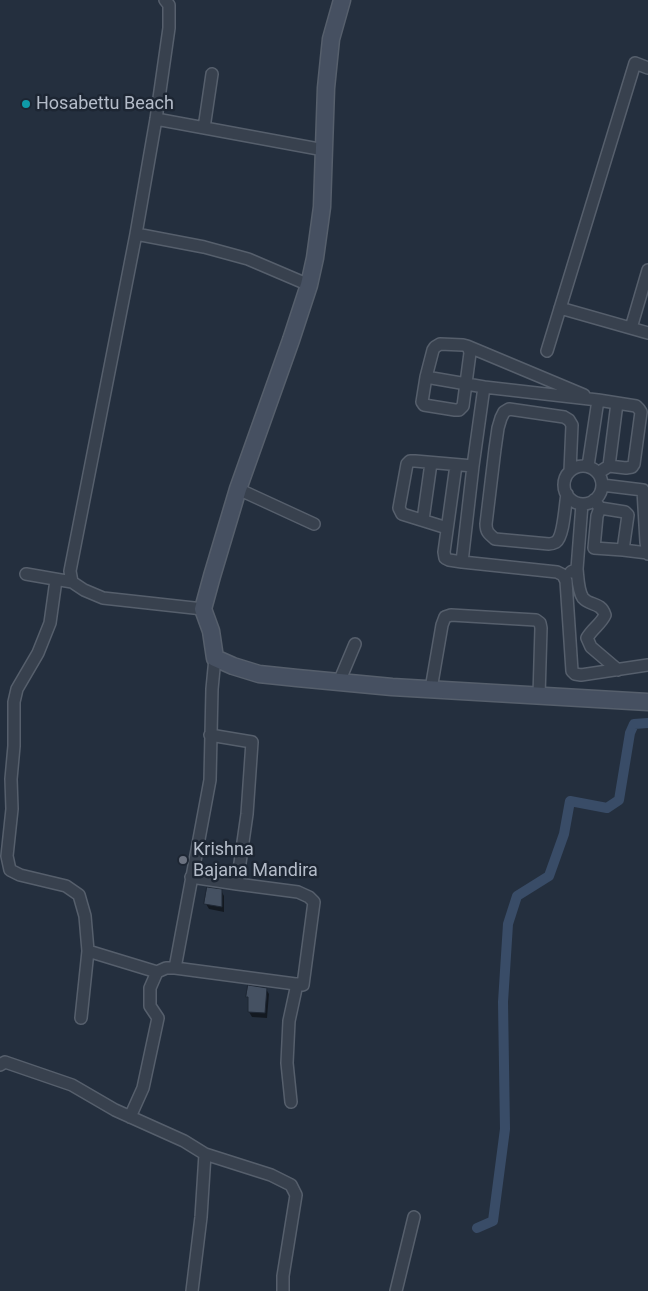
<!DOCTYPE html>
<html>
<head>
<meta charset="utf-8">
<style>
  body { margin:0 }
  canvas { display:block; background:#242f3e }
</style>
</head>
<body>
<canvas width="648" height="1291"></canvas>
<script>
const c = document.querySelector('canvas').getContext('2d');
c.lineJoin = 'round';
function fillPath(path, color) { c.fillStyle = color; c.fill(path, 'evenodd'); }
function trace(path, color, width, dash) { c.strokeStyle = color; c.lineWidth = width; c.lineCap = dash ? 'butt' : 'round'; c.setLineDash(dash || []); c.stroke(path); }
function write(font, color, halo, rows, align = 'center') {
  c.font = font + ' Roboto,sans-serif'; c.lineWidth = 5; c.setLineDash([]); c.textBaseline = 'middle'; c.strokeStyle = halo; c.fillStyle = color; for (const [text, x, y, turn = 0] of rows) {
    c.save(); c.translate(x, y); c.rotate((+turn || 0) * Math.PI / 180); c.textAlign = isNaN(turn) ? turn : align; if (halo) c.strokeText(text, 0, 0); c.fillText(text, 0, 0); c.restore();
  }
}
const shadow = new Path2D(`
  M221,890L224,896V912L209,909L206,904Z
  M266,989L269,994L267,1018L252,1017L249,1012L250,1000L248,997Z`);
const canal = new Path2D(`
  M477,1228L493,1221L505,1129L503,1002L508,924L517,896L549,876L564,834L570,801L607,808L619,800L630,733L634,724L648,723`);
const building = new Path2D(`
  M207,887L222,889V907L204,904Z
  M248,985L267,988L265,1013L248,1012V997H246Z`);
const street = new Path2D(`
  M156,119L324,150
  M204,128L212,74
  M136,234L204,247L248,259L309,285
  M560,308L648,333
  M631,328L648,270
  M467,346L584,395
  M547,351L635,63L648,68
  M426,377L433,350L435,347L440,344L463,345L467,346L469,349L470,353L463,406L459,410H455L424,405L422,402L426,377L484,387
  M456,465L444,552L445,558L449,560L462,562
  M588,466L598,400
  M609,466L617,403
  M564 485a19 19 0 1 1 38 0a19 19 0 1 1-38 0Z
  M598,473L609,466L626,468L632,467L634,464L641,412L639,409L636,406L598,400L484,387L473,466L462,562L557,572L563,575L566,581L572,671L575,674L581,675L648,665
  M602,485L643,490L646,542L648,554
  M238,489L314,524
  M567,494C565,504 564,536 556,542C554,543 551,544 549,544L495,539C489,534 486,532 486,524L495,449L498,428L501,418L504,412L509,409L564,417L569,420L572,425L570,471
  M594,500L600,508L625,512L628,515L623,550L594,548L597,516L600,508
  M423,520L431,463
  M447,528L402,514L399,508L407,464L410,461H415L473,466
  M623,550L648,553
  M577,569C578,578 578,591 583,598C590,606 601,602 605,615C601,624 592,629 587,638L591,647L618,670
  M571,572L577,569L582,504
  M26,574L72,582L84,590L103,598L203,609
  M56,580L50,623L38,653L17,689L14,702V746L11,779L12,809L7,856L10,870L20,875L66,886L79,895L85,916L88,951L157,972
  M72,582L70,571L136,234L156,119L169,28V5L165,0
  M339,682L355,644
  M431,689L442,625L445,617L451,615L536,620L540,623L541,628L539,696
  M191,877L237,884L247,814L252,742L210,735
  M175,968L303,985L314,902L309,897L298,892L237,884
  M81,1018L88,951
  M0,1065L5,1062L72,1085L115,1110L184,1141L205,1154L201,1217L192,1291
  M291,1102L287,1063L289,1021L297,984
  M130,1117L143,1088L158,1018L150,1006V988L157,972L166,968H175L210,780L212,689L215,658
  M205,1154L271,1175L291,1185L296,1195L283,1276V1291
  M396,1291L414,1217`);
const secondary = new Path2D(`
  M342,0L331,39L326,88L322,207L315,258L309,285L291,340L238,489L212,576L203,609L211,631L215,658L233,666L259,674L297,678L392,687L648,702`);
const markers = [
  [26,104,5,"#0f9aa8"],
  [183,860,5,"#6b7280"]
];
const poiNames = [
  ["Hosabettu Beach",36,104],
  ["Krishna",193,850],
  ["Bajana Mandira",193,871]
];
fillPath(shadow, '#0007');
trace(canal, '#394c67', 10);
fillPath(building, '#455162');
trace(building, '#1f2835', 1);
trace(street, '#565f6c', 14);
trace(secondary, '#565f6c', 19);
trace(street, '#38414e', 11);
trace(secondary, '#465061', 16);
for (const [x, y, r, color] of markers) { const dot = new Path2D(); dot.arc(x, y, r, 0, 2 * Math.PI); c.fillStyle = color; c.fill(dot); trace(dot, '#1d2633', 2); }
write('18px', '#b4bcc9', '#1d2633', poiNames, 'left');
</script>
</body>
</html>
